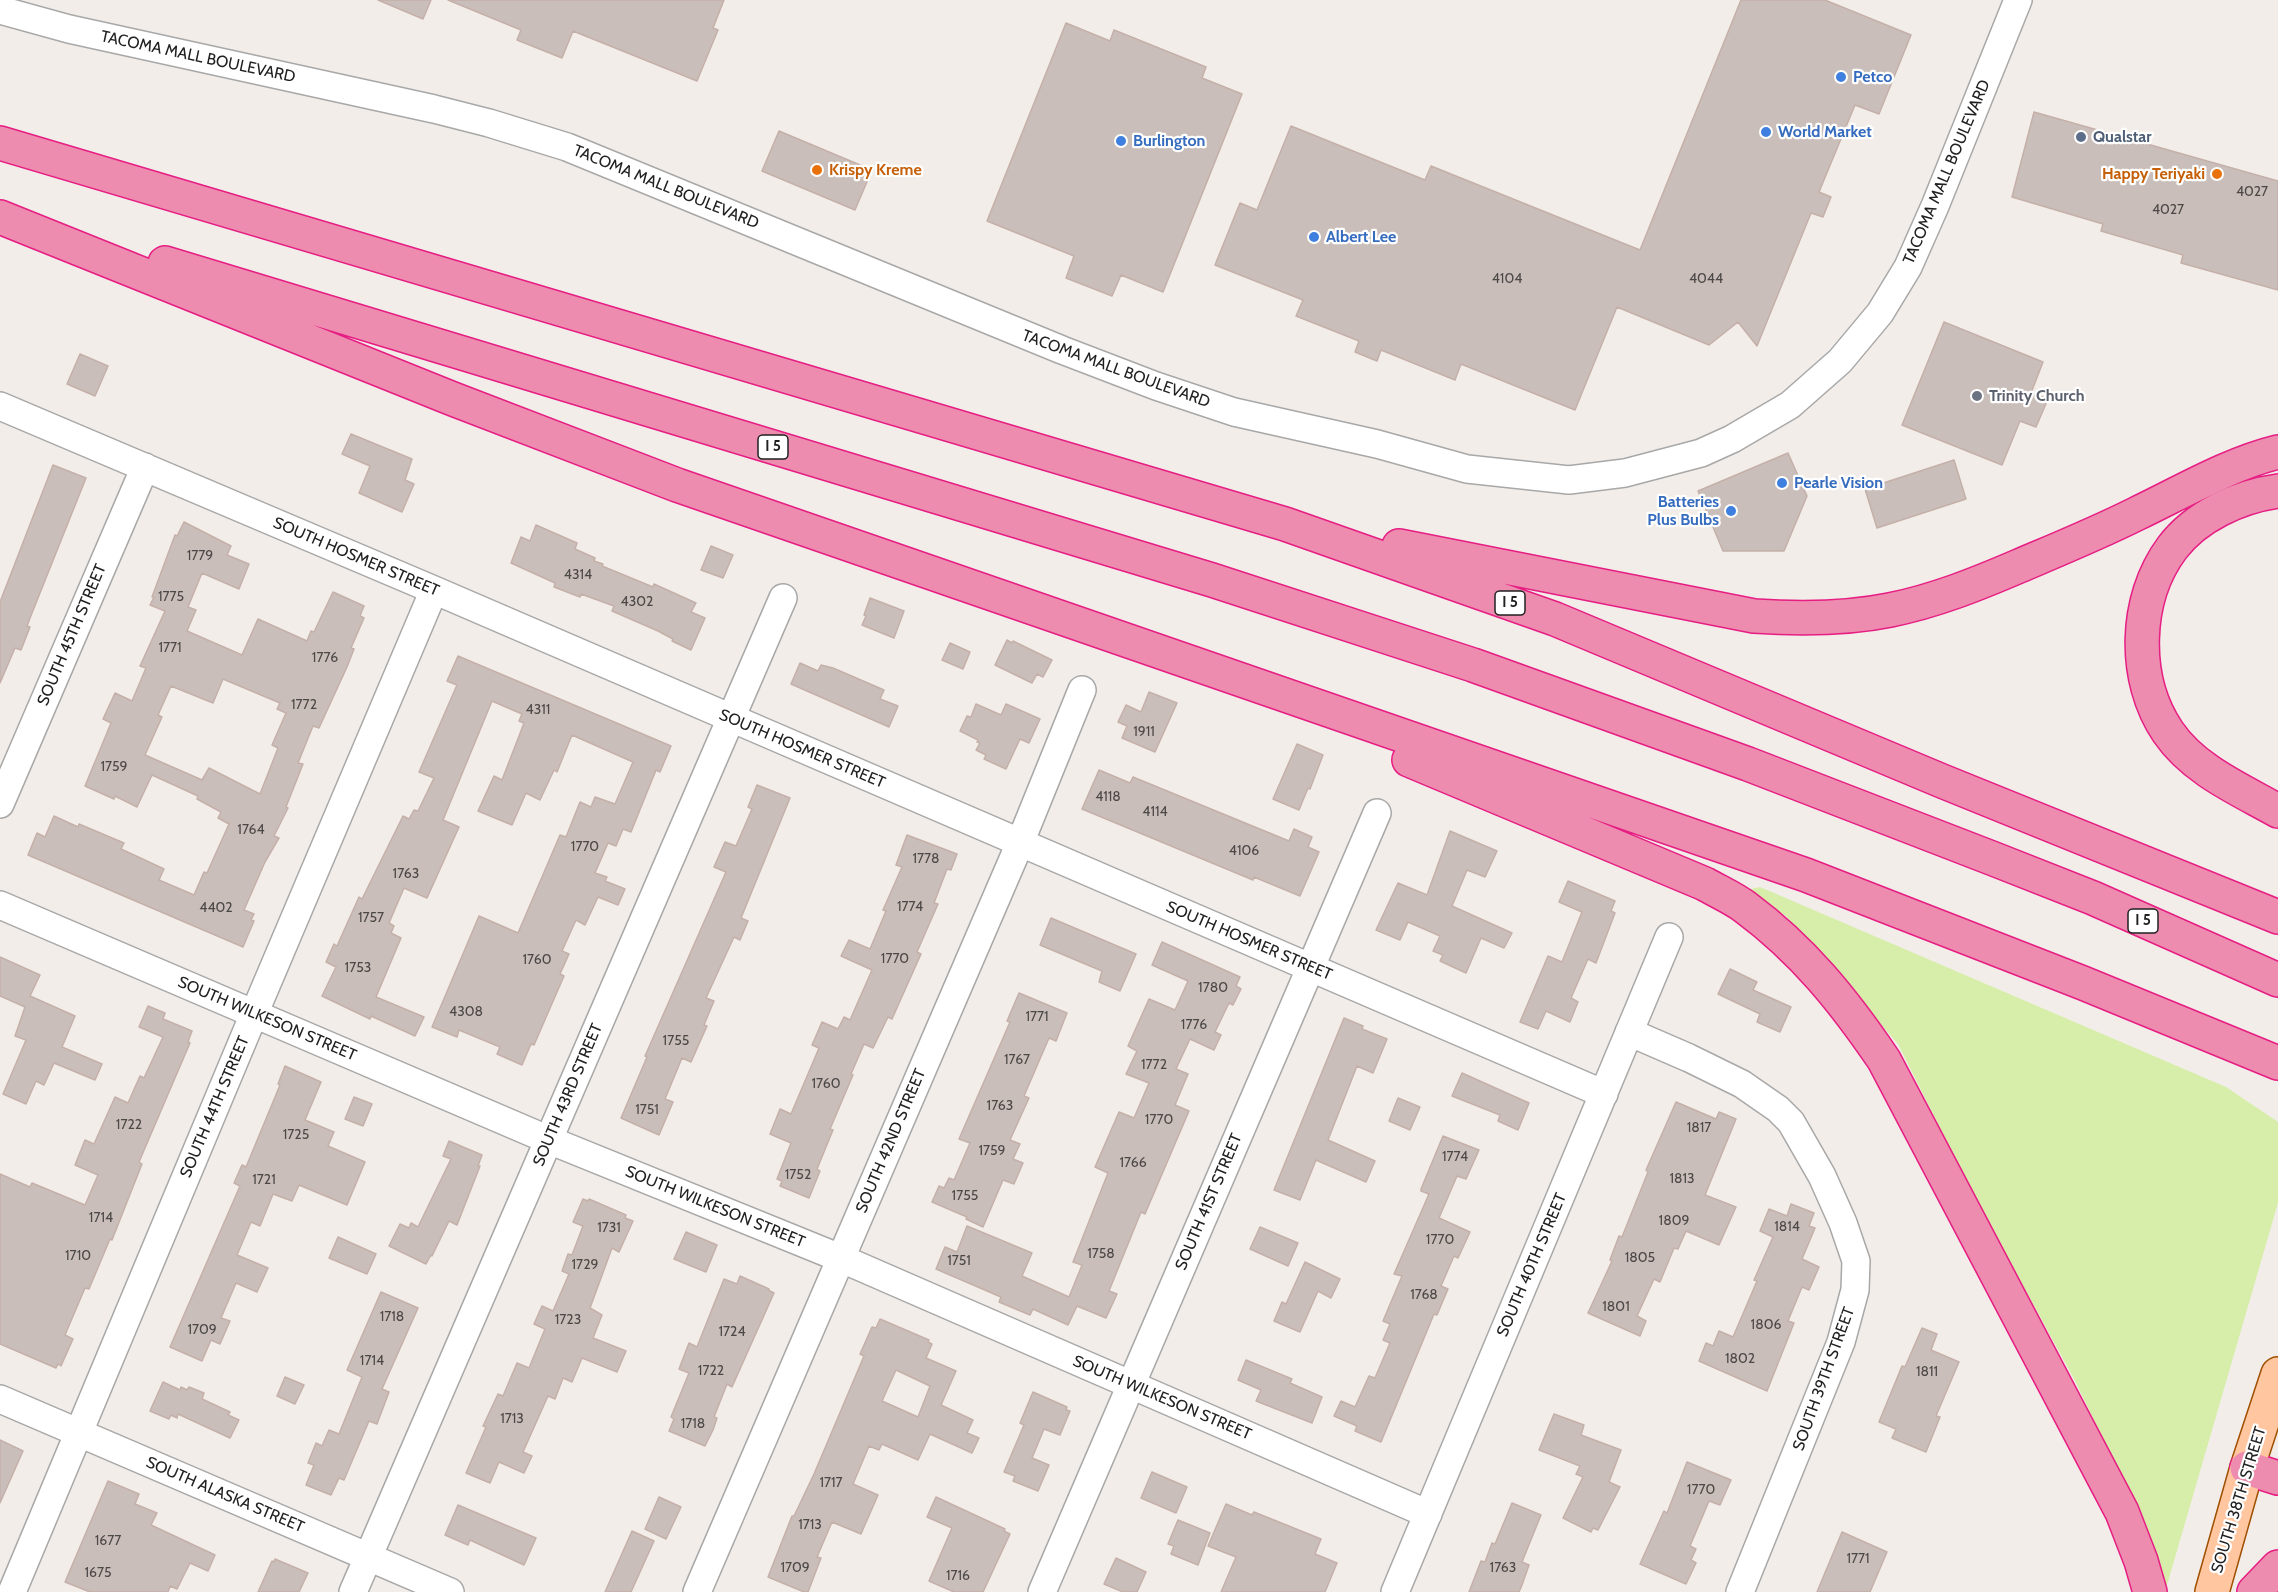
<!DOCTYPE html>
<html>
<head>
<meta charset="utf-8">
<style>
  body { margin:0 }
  canvas { display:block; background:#f2ede8 }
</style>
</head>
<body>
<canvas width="2278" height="1592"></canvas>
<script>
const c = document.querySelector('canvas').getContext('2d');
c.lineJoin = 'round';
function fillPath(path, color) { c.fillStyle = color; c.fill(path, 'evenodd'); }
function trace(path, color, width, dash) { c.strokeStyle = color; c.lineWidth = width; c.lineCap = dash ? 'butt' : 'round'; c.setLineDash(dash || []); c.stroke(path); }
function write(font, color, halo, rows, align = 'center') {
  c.font = font + ' Cabin,sans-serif'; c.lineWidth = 4.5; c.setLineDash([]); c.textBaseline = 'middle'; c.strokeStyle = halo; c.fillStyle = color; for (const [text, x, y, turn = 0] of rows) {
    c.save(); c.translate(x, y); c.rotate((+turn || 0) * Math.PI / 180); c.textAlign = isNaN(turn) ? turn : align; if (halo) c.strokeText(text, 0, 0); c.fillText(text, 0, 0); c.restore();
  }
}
const grass = new Path2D(`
  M1760,887L2226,1087L2278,1122V1203L2165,1592L2142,1519L2074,1379L1973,1194L1898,1044L1786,916L1742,891Z`);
const building = new Path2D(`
  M378,0H431L423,19Z
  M448,0H724L713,28L718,30L697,81L573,31L562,58L517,40L521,30Z
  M1741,0H1825L1911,35L1879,114L1855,105L1819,192L1831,197L1823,217L1811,213L1757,346L1738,322L1709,345L1617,307L1575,410L1461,364L1455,380L1381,350L1377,361L1355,352L1359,341L1296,316L1303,300L1215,265L1240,203L1257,210L1291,126L1425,180L1431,166L1640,250Z
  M1066,23L1110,41L1114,30L1206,67L1202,78L1242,94L1163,292L1121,275L1112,296L1066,278L1074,256L987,221Z
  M2034,112L2278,181V290L2181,263L2183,255L2101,231L2103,224L2012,197Z
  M779,131L872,170L855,210L762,171Z
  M1944,322L2043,362L2031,393L2048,399L2036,427L2020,421L2002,465L1902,425Z
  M80,354L108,366L95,396L67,384Z
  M351,434L412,459L405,480L414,484L402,512L359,493L370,466L342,454Z
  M1788,453L1807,496L1784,551H1723L1698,491Z
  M1954,460L1966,499L1877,528L1865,489Z
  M53,465L86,478L32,613L27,626L30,627L21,650L15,648L0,683V602Z
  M184,522L231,546L227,555L249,564L239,589L202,573L188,607L196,610L187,631L242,655L258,619L307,641L311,631L314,632L333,592L364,606L360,616L364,618L351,648L354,649L347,667L319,728L313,726L298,763L303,764L286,807L288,808L274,836L279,838L265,862L244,910L254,914L251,920L254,921L243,947L28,855L37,833L45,837L54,816L78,827L79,824L124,843L121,849L164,869L159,880L194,895L204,872L207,873L229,824L218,818L221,812L197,799L198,796L152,775L137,807L115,796L114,799L85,786L111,723L103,719L115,693L132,701L146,668L140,666L165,611L150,605L154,597H152L175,535L177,536ZM223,679L280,703L277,709L286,713L272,745L278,748L260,794L209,768L202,780L145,755L162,717L158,715L171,686L213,703Z
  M536,525L577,543L575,549L595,558L594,561L603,564L602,566L653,587L654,584L696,603L691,612L705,618L691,650L672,641L673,639L658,631L612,611L614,606L581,594L580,597L554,587L555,583L511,563L521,537L530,541Z
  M711,546L733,555L723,578L701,570Z
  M870,598L904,611L894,638L862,625L866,616L864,615Z
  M1007,640L1012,643L1013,641L1052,660L1043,677L1037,674L1032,683L995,665Z
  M950,643L970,652L963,669L942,660Z
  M458,656L671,746L660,772L656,770L631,832L623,829L616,846L608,843L595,873L607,877L605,881L625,889L618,905L598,897L585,925L576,920L562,951L569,954L560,974L564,976L534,1045L531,1044L522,1065L497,1054L500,1047L459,1030L457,1037L432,1027L479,916L518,933L560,835L566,837L580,802L591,807L595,797L615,804L633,762L572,735L557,772L554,770L540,800L526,793L512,825L478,811L494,776L502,780L524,723L519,721L522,714L492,701L443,820L459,827L427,898L404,888L389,923L394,926L391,933L401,938L376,997L424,1017L415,1036L371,1016L370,1019L322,996L336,967L326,962L334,944L337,946L359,897L362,899L403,816L409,819L414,810L418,811L434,778L419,772L457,685L447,681Z
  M800,663L818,671L821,665L833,668L884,690L880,699L898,706L889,727L791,684Z
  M1149,692L1177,703L1155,752L1122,738L1127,726L1118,722L1126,705L1141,712Z
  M976,704L1001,715L1006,704L1040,719L1029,743L1020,739L1006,769L984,759L986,755L976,750L980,743L977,742L978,740L960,731L967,716L971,717Z
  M1297,744L1323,755L1310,789L1308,788L1299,810L1273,799Z
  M1099,770L1130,783L1133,777L1289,841L1294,829L1312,837L1308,847L1319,852L1300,896L1254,877L1253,880L1082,809Z
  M757,785L790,798L741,918L748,921L740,940L734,937L706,998L714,1001L704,1025L707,1026L691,1062L682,1058L665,1099L673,1102L659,1135L621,1118L647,1057L645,1056L726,872L714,867L725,842L736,846L752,809L748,807Z
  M1450,831L1497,851L1485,877L1467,870L1452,906L1512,933L1504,948L1481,938L1466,973L1440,961L1443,955L1433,951L1440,936L1408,922L1400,940L1376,930L1398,883L1427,895Z
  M907,835L957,854L951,870L947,869L934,903L938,904L917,952L921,954L892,1019L888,1017L873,1048L864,1044L851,1074L853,1075L830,1129L833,1130L817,1169L820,1171L809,1198L780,1186L782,1181L777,1179L791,1143L770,1134L780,1109L791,1114L819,1048L812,1045L822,1022L838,1029L844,1017L850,1020L872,970L841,956L849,940L870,949L886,911L883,910L902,867L896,865Z
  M1568,881L1615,901L1611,911L1615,913L1596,963L1588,959L1571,998L1578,1002L1570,1022L1546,1011L1538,1029L1520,1022L1548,956L1562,962L1582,912L1559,902Z
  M1051,918L1136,954L1120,991L1099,982L1102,971L1040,945Z
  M1162,942L1240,977L1236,986L1241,989L1233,1005L1229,1003L1215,1032L1221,1035L1214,1050L1190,1039L1176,1069L1188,1074L1175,1105L1189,1111L1145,1214L1141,1212L1109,1291L1117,1294L1106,1318L1077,1306L1068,1325L1033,1309L1030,1315L999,1302L1001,1297L936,1269L945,1247L957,1252L967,1226L1032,1253L1022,1276L1069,1297L1082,1265L1073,1262L1108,1173L1095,1167L1119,1112L1134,1118L1149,1083L1126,1074L1137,1051L1128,1046L1149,999L1175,1010L1188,981L1152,965Z
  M0,957L40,975L30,996L75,1016L62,1047L102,1064L95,1080L54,1063L44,1085L36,1081L26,1104L3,1094L26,1040L15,1036L25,1007L0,996Z
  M1730,969L1757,982L1753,990L1791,1007L1780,1032L1757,1022L1760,1014L1718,994Z
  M1019,993L1067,1013L1056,1041L1049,1038L1024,1096L1029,1098L1010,1140L1020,1144L1013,1159L1023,1163L1014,1184L1003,1180L983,1227L966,1219L967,1217L932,1202L939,1186L944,1188L949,1178L954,1180L970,1143L959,1139L1010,1022L1007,1021Z
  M148,1006L165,1013L163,1019L192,1031L188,1042L190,1043L139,1162L142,1164L112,1240L110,1239L89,1289L85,1288L65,1335L73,1339L61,1366L58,1364L56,1368L0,1344V1174L30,1187L32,1183L85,1205L98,1175L75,1165L85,1140L94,1144L115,1097L128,1103L140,1076L144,1078L163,1037L139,1027Z
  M1344,1018L1363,1026L1362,1029L1387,1039L1373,1073L1357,1066L1328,1140L1375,1161L1366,1182L1316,1160L1300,1200L1274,1190Z
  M285,1066L321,1082L305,1120L334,1132L328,1146L365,1162L347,1205L299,1185L292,1201L273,1194L260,1226L251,1222L237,1255L268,1268L257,1292L236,1283L221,1318L230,1321L220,1344L211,1340L202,1361L170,1347L240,1186L234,1183L242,1165L246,1167L280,1085L278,1084Z
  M1462,1073L1529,1103L1518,1130L1498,1121L1500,1115L1452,1096Z
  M354,1097L372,1104L363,1126L345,1119Z
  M1398,1098L1420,1107L1410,1130L1389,1121Z
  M1676,1102L1716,1119L1719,1112L1736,1119L1705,1195L1736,1207L1719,1245L1686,1231L1678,1249L1674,1248L1660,1282L1654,1279L1637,1316L1646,1321L1640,1336L1588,1313L1612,1261L1610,1260L1619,1236L1622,1237L1648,1172L1646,1170Z
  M1443,1136L1479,1150L1466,1179L1457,1176L1439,1218L1470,1232L1458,1258L1454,1256L1441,1286L1448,1289L1437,1315L1434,1314L1381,1442L1355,1431L1357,1426L1334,1416L1341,1401L1355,1407L1369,1376L1375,1378L1390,1343L1383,1340L1390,1324L1383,1321L1402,1276L1394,1274L1429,1194L1421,1191V1189Z
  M449,1141L482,1155L478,1166H480L457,1225L449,1221L432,1256L431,1255L426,1264L389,1246L400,1224L409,1228L411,1223L418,1227L451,1159L443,1156Z
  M583,1199L588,1201L589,1199L626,1215L625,1218L633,1221L619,1252L612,1248L590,1308L602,1315L593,1338L626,1351L617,1372L582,1358L572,1382L563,1378L555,1399L548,1396L523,1452L532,1456L524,1473L499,1462L490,1483L466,1473L486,1427L483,1426L498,1394L503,1396L517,1363L529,1368L545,1329L534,1324L542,1306L553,1311L569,1274L562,1271L568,1254L572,1255L583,1226L573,1222Z
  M1791,1204L1814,1213L1809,1226L1815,1228L1802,1259L1819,1267L1809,1290L1802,1287L1788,1321L1794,1323L1767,1391L1699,1361L1706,1343L1713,1346L1719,1331L1733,1337L1757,1281L1754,1280L1773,1237L1760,1231L1769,1209L1787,1216Z
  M1260,1227L1298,1243L1288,1266L1250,1249Z
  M686,1232L717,1245L706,1272L674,1259Z
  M338,1237L376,1254L367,1274L329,1258Z
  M1305,1262L1340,1279L1331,1298L1318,1291L1300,1332L1274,1321L1282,1302L1286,1304Z
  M740,1276L769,1289L768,1290L774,1293L732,1387L727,1384L714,1417L717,1418L713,1430L705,1446L669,1431L674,1419L671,1417L689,1373L679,1369L689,1343L697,1347L724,1279L737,1284Z
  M381,1292L418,1308L382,1389L389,1392L377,1424L369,1421L344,1480L339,1478L331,1495L306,1485L314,1465L308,1463L316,1443L322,1446L329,1430L339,1434L362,1377L347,1370Z
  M880,1319L929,1340L928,1342L932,1344L926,1358L956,1371L941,1405L973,1420L967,1433L979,1438L972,1453L930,1434L918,1460L882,1444L879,1450L869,1446L853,1484L878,1495L861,1534L832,1522L817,1557L821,1558L808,1592H804L768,1577L792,1516H794L814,1474L864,1356L860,1354L872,1327L876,1328ZM896,1370L930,1386L918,1417L882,1401Z
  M1922,1328L1937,1334L1931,1350L1959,1362L1936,1416L1940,1417L1926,1452L1892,1438L1896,1429L1879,1422L1902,1366L1905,1367Z
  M1246,1360L1292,1379L1290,1383L1322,1397L1312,1423L1256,1401L1261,1390L1238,1380Z
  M285,1377L304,1385L295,1404L277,1396Z
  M163,1382L180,1390L181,1387L187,1390L189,1387L204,1393L202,1399L230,1412L228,1415L239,1420L230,1438L178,1414L177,1418L171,1415L169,1419L150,1411Z
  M1033,1392L1067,1407L1066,1410L1070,1411L1060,1435L1044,1429L1032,1458L1049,1465L1038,1491L1013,1481L1015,1476L1004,1472L1024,1425L1020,1423Z
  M1554,1414L1584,1425L1581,1435L1621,1450L1609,1482L1620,1487L1598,1530L1593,1528L1591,1532L1563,1518L1583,1477L1576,1474L1580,1466L1539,1450Z
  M0,1440L23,1451L0,1503Z
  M1687,1462L1731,1480L1720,1505L1709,1501L1690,1546L1696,1549L1691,1560L1696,1563L1686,1584L1640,1564L1664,1511L1667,1513Z
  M1152,1472L1187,1487L1176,1513L1141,1498Z
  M108,1481L139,1494L135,1504L157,1513L151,1525L215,1555L208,1571L190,1563L177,1589L170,1586L168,1592H90L65,1582Z
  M659,1497L681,1507L666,1539L645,1529Z
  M936,1497L1005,1529L1004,1531L1010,1534L983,1592H954L929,1581L952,1528L927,1517Z
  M1512,1503L1541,1515L1522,1562L1529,1565L1522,1585L1519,1592H1469L1481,1561L1485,1562L1492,1543L1495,1544Z
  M1226,1504L1252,1515L1254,1512L1321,1539L1315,1554L1337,1563L1325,1592H1221L1236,1557L1208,1546Z
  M458,1505L536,1538L524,1565L470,1540L468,1545L445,1535Z
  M1178,1520L1210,1533L1198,1565L1171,1554L1174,1546L1168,1544Z
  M632,1531L654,1541L631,1592H605Z
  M1842,1532L1887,1552L1870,1592H1817Z
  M1116,1558L1146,1572L1137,1592H1123L1104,1584Z
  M275,1559L308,1573L299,1592H258L272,1561L274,1562Z`);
const minor = new Path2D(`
  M0,10L69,29L434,109L489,123L567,147L1062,350L1156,386L1234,412L1377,444L1467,469L1569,480L1625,473L1701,453L1732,439L1790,405L1840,361L1880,313L1908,267L1935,206L2018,0
  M0,406L434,590L1604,1094
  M0,804L145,467
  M0,905L549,1140L840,1258L1428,1514
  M1629,1032L1689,1058L1742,1084L1778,1109L1791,1122L1822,1176L1843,1223L1856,1261L1855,1290L1841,1342L1740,1592
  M0,1399L450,1592
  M12,1592L254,1014L434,590
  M353,1592L783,598
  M697,1592L1020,843L1082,690
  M1042,1592L1377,813
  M1395,1592L1669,937`);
const major = new Path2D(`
  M2212,1592L2247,1468L2278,1374`);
const highway = new Path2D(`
  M0,143L1285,524L1555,619L1942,781L2278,917
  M0,217L453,399L677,485L1806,875L2083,983L2278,1063
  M165,263L1212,580L1473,665L1748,764L1994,859L2093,898L2278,980
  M2278,491C2240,496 2196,516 2172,548C2134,599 2132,679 2168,732C2194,770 2239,789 2278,811
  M1399,546L1754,616C1799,619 1846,619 1890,610C1935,601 1977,584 2019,566C2059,549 2098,533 2136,514C2182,492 2229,464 2278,452
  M1409,760L1705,884C1719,892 1733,898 1745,907C1803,950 1844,1001 1884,1060L2122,1512L2141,1561L2150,1592
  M2247,1468L2278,1478
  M2254,1592L2278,1567`);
const markers = [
  [1841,77,6,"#3f7fe0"],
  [1766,132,6,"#3f7fe0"],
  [2081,137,6,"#5c6f8a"],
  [1121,141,6,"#3f7fe0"],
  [817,170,6,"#e8710a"],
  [2217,174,6,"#e8710a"],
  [1314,237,6,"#3f7fe0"],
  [1977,396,6,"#6b7280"],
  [1782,483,6,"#3f7fe0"],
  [1731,511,6,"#3f7fe0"]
];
const numberNames = [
  ["4027",2252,192],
  ["4027",2168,210],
  ["4104",1507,279],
  ["4044",1706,279],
  ["1779",200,556],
  ["4314",578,575],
  ["1775",171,597],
  ["4302",637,602],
  ["1771",170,648],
  ["1776",325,658],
  ["1772",304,705],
  ["4311",538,710],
  ["1911",1144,732],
  ["1759",114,767],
  ["4118",1108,797],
  ["4114",1155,812],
  ["1764",251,830],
  ["1770",585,847],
  ["4106",1244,851],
  ["1778",926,859],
  ["1763",406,874],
  ["1774",910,907],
  ["4402",216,908],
  ["1757",371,918],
  ["1770",895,959],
  ["1760",537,960],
  ["1753",358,968],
  ["1780",1213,988],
  ["4308",466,1012],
  ["1771",1037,1017],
  ["1776",1194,1025],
  ["1755",676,1041],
  ["1767",1017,1060],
  ["1772",1154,1065],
  ["1760",826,1084],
  ["1763",1000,1106],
  ["1751",647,1110],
  ["1770",1159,1120],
  ["1722",129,1125],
  ["1817",1699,1128],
  ["1725",296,1135],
  ["1759",992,1151],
  ["1774",1455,1157],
  ["1766",1133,1163],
  ["1752",798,1175],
  ["1813",1682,1179],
  ["1721",264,1180],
  ["1755",965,1196],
  ["1714",101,1218],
  ["1809",1674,1221],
  ["1814",1787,1227],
  ["1731",609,1228],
  ["1770",1440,1240],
  ["1758",1101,1254],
  ["1710",78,1256],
  ["1805",1640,1258],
  ["1751",959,1261],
  ["1729",585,1265],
  ["1768",1424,1295],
  ["1801",1616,1307],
  ["1718",392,1317],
  ["1723",568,1320],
  ["1806",1766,1325],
  ["1709",202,1330],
  ["1724",732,1332],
  ["1802",1740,1359],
  ["1714",372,1361],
  ["1722",711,1371],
  ["1811",1927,1372],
  ["1713",512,1419],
  ["1718",693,1424],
  ["1717",831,1483],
  ["1770",1701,1490],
  ["1713",810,1525],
  ["1677",108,1541],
  ["1771",1858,1559],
  ["1709",795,1568],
  ["1763",1503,1568],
  ["1675",98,1573],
  ["1716",958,1576]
];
const shields = [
  [773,447,30],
  [1510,603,30],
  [2143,921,30]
];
const shieldNames = [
  ["I 5",773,447],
  ["I 5",1510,603],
  ["I 5",2143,921]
];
const streetNames = [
  ["TACOMA MALL BOULEVARD",198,57,12],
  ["TACOMA MALL BOULEVARD",1947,172,-67],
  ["TACOMA MALL BOULEVARD",666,187,22],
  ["TACOMA MALL BOULEVARD",1116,369,20],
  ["SOUTH HOSMER STREET",356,557,23],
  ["SOUTH 45TH STREET",72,635,-67],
  ["SOUTH HOSMER STREET",802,749,23],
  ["SOUTH HOSMER STREET",1249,941,23],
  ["SOUTH WILKESON STREET",267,1019,23],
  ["SOUTH 43RD STREET",568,1095,-67],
  ["SOUTH 44TH STREET",215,1107,-67],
  ["SOUTH 42ND STREET",891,1141,-67],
  ["SOUTH 41ST STREET",1209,1202,-67],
  ["SOUTH WILKESON STREET",715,1207,22],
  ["SOUTH 40TH STREET",1532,1265,-67],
  ["SOUTH 39TH STREET",1824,1379,-70],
  ["SOUTH WILKESON STREET",1162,1398,23],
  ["SOUTH ALASKA STREET",225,1495,23],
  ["SOUTH 38TH STREET",2239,1500,-73]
];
const shopNames = [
  ["Petco",1853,77],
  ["World Market",1778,132],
  ["Burlington",1133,141],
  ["Albert Lee",1326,237],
  ["Pearle Vision",1794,483],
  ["Batteries",1719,502,"right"],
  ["Plus Bulbs",1719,520,"right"]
];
const serviceNames = [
  ["Qualstar",2093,137]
];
const foodNames = [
  ["Krispy Kreme",829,170],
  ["Happy Teriyaki",2205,174,"right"]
];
const worshipNames = [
  ["Trinity Church",1989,396]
];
fillPath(grass, '#d7eeab');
fillPath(building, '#cabeba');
trace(building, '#c5b0a9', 1.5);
trace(minor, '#a8a8a8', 30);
trace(major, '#9f4f00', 36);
trace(highway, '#e61e84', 36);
trace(minor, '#fff', 27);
trace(major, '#ffc6a0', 33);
trace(highway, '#ed8cae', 33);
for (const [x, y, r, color] of markers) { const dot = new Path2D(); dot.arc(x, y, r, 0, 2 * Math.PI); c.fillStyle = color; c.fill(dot); trace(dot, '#fff', 2); }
write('14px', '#4b4847', null, numberNames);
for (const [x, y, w] of shields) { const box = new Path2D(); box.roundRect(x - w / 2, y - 12, w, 24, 4.5); c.fillStyle = '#fff'; c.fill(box); trace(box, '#212121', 1.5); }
write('bold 15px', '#212121', null, shieldNames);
write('16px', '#212121', '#fff', streetNames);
write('bold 16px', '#366cbe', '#fff', shopNames, 'left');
write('bold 16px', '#4e5e75', '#fff', serviceNames, 'left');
write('bold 16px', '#c56008', '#fff', foodNames, 'left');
write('bold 16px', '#5b616d', '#fff', worshipNames, 'left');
</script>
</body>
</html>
